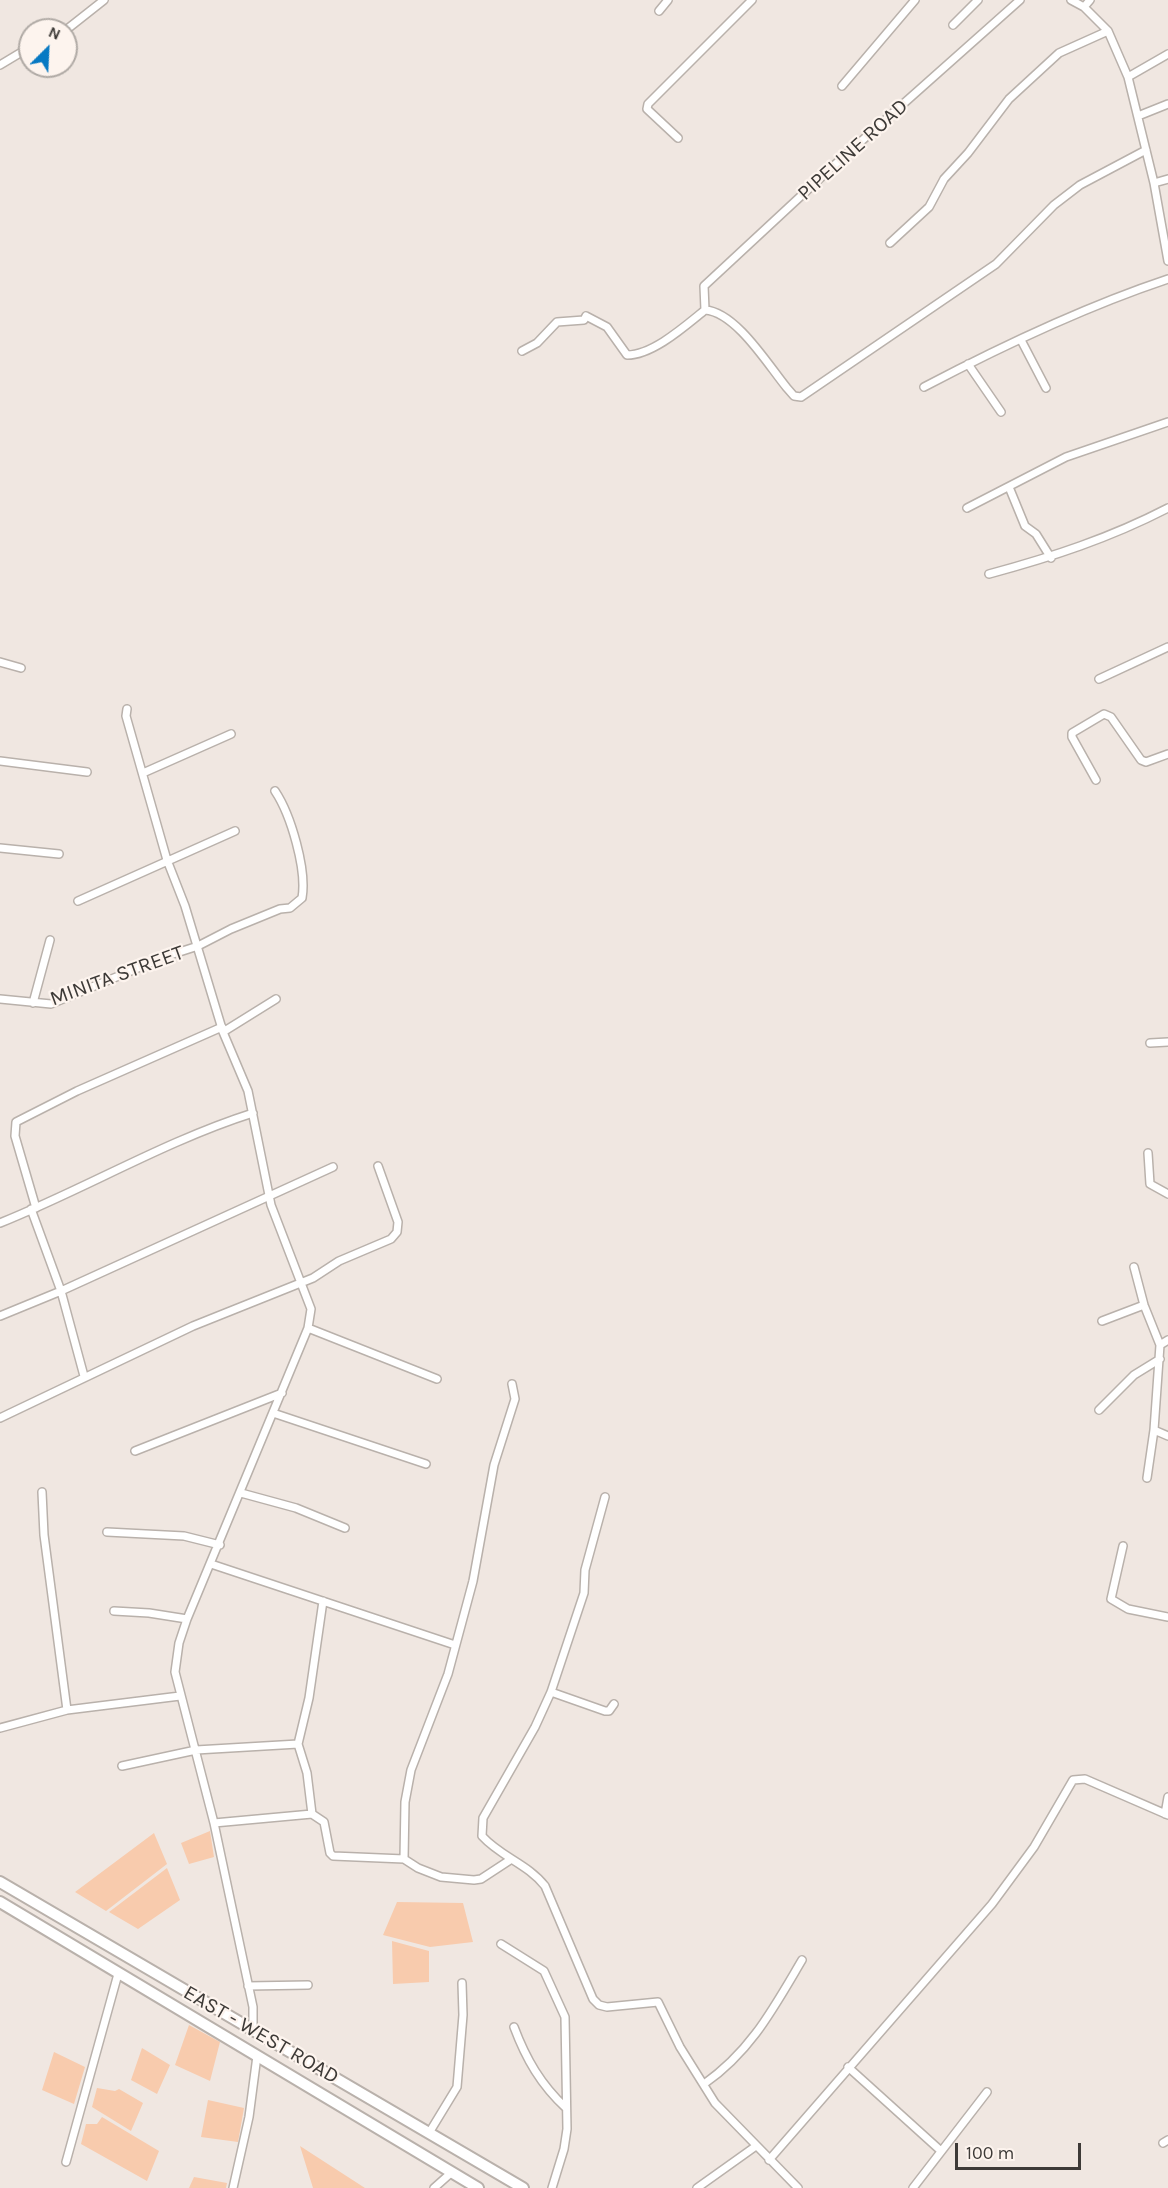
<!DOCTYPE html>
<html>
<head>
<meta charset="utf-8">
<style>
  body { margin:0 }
  #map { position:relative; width:1168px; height:2188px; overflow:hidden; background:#f0e7e1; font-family:Karla,sans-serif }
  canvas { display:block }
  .north { position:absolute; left:18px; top:18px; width:60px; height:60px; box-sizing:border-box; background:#fdf4ee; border:2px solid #b0aaa5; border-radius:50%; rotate:24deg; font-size:16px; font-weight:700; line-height:24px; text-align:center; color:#3d3a37 }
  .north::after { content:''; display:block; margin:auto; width:21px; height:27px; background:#0779c3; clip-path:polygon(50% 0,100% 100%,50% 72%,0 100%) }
  .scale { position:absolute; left:955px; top:2143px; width:126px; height:27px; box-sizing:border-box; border:3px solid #3d3a37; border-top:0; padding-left:8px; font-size:18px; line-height:21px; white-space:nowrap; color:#3d3a37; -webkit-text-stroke:4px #fdf4ee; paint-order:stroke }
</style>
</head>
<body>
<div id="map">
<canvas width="1168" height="2188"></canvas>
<div class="north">N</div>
<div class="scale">100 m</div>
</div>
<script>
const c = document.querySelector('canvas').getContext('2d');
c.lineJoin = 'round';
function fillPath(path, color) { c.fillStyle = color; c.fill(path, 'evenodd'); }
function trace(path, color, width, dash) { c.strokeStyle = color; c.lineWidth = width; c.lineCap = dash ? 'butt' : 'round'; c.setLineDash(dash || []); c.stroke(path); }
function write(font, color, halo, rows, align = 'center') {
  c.font = font + ' Karla,sans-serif'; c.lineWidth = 4.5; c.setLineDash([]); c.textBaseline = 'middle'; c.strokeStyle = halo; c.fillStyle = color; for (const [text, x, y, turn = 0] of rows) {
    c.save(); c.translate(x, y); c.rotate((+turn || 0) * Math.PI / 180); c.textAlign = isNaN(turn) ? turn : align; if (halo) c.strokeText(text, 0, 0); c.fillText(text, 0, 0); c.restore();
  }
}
const green = new Path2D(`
  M210,1831L214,1857L189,1864L181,1843Z
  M154,1833L167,1864L106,1911L75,1892Z
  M167,1868L180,1900L138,1929L109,1912Z
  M397,1902L463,1903L473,1942L430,1947L383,1935Z
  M392,1941L429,1951V1982L393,1984Z
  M189,2025L220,2042L210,2081L175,2065Z
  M142,2048L170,2065L157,2094L131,2080Z
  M54,2052L85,2067L74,2104L42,2090Z
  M97,2088L115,2091L119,2089L143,2103L131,2131L92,2107Z
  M208,2100L244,2108L238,2142L201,2137Z
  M102,2117L159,2151L147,2181L81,2144L86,2124H97Z
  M300,2146L365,2188H313Z
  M194,2177L227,2183L226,2188H189Z`);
const street = new Path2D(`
  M1071,0L1084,7L1108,31L1128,77L1154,183L1168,261
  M1084,7L1090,0
  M659,11L668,0
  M953,25L978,0
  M66,30L104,0
  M0,65L30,47
  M1128,77L1168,54
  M842,86L915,0
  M1138,116L1168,104
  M678,138L647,109L648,104L752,0
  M1154,183L1168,179
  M890,243L929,207L944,179L968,153L1009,99L1059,53L1108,31
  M705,310L704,286L830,169L1020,0
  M1021,340L1046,388
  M522,351L537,343L557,322L584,320L586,316L607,327L627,355C653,355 685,326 705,310C736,312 768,365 787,388L794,396L801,397L996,264L1054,205L1080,185L1146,150
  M968,364L1001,412
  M924,387C1002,346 1084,307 1168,279
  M1009,487L1025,526L1036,534L1051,558
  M967,508L1066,457L1168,422
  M989,574C1052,557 1110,538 1168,508
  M0,662L21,668
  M1099,679L1168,647
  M127,709L126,716L167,860L185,906L223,1032L248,1091L271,1205L311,1309L308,1328L187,1619L179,1643L175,1672L214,1823L253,2007V2031
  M0,761L87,772
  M143,773L231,734
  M1096,780L1072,737V733L1104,714L1111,717L1141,760L1146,762L1168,754
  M0,848L59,854
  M78,901L235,831
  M0,999L51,1004L167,956L198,946L231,929L280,909L290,908L302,898C307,870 291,815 275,791
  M33,1003L50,940
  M223,1032L276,999
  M1150,1043L1168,1042
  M1148,1153L1150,1184L1168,1194
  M36,1208L15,1136L16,1122L77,1091L222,1027
  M31,1209L61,1291L84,1376
  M0,1223C85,1189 165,1141 253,1113
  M1134,1267L1144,1305L1160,1345L1154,1430L1147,1478
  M0,1316L61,1291L333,1167
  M1102,1321L1144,1305
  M308,1328L437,1379
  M1160,1345L1168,1340
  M1099,1410L1134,1375L1160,1359
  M273,1413L426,1464
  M0,1418L193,1326L313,1278L339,1261L391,1239L397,1232L398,1222L378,1166
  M1154,1430L1168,1436
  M135,1451L282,1393
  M42,1492L44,1535L67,1710
  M241,1493L296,1508L345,1528
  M605,1497L585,1570L584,1593L551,1692L535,1727L483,1818L482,1836C501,1857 528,1864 545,1886L593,1999L599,2005L607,2007L658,2002L680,2047L715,2103L798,2188
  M107,1532L184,1536L220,1545
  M1123,1546L1111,1599L1128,1609L1168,1617
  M211,1564L455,1645
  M114,1611L149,1613L187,1619
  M551,1692L605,1711H609L614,1704
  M0,1728L67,1710L180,1696
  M298,1744L307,1773L312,1814
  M122,1766L196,1750L298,1744L309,1698L323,1601
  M1165,1814L1168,1797
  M214,1823L312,1814L324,1822L330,1853L333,1856L404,1859L418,1868L441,1877L474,1880L481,1879L510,1860
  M404,1859L405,1802L411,1770L448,1674L473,1581L494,1465L515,1399L512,1384
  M501,1944L544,1971L565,2017L567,2129L564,2149L552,2188
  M248,1986L308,1985
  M514,2027C526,2059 541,2085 566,2108
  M848,2067L941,2151
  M704,2084C751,2051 773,2009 802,1960
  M429,2133L457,2087L463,2015L462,1983
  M1163,2143L1168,2140
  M769,2160L992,1904L1034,1847L1073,1780L1085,1779L1168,1815
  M66,2162L118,1974
  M233,2188L249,2117L257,2056
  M434,2188L452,2172
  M697,2188L756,2146
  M913,2188L987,2092`);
const primary = new Path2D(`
  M0,1882L523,2188
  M0,1902L478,2188`);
const streetNames = [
  ["PIPELINE ROAD",853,150,-42],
  ["MINITA STREET",117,976,-20],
  ["EAST - WEST ROAD",261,2035,30]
];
fillPath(green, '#f8cbad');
trace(street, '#b9b1ab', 10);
trace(primary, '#b9b1ab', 14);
trace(street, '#fff', 7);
trace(primary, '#fff', 10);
write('21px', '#3d3a37', '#fdf4ee', streetNames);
</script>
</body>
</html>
